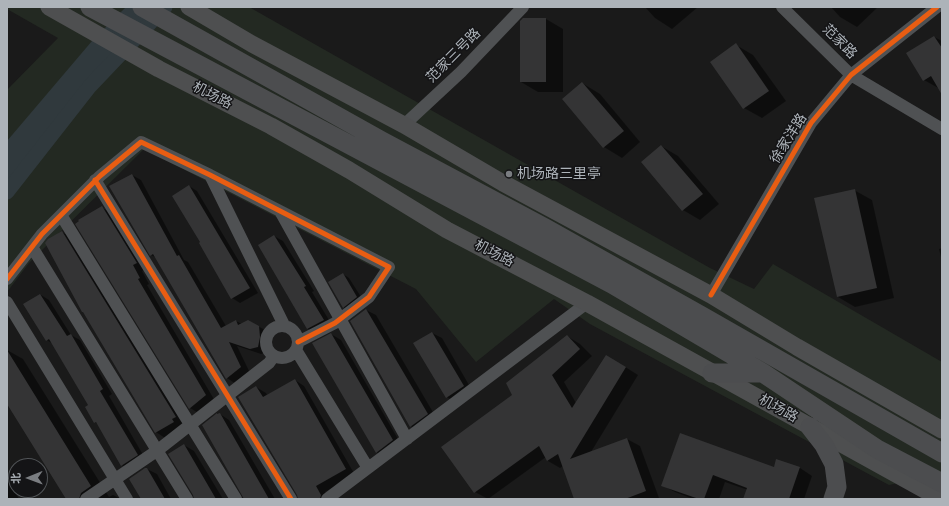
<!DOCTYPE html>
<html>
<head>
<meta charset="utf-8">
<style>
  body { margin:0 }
  #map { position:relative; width:949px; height:506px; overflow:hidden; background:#1a1a1a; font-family:Roboto,"Noto Sans SC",sans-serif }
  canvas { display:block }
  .frame { position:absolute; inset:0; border:8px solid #adb3b9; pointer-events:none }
  .north { position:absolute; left:8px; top:458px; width:40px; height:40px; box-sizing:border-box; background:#141416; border:1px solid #515457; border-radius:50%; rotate:269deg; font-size:11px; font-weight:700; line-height:16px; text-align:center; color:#adb3b9 }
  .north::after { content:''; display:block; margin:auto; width:14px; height:18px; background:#7a7d81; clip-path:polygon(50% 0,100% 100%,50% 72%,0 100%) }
</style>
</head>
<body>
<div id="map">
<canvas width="949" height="506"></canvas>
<div class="frame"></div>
<div class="north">北</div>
</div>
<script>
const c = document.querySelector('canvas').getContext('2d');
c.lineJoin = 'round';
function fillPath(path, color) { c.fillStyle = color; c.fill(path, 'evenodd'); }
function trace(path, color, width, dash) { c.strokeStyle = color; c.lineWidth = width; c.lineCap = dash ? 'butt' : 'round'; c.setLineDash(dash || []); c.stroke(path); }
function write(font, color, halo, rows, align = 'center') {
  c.font = font + ' Roboto,"Noto Sans SC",sans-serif'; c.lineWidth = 3; c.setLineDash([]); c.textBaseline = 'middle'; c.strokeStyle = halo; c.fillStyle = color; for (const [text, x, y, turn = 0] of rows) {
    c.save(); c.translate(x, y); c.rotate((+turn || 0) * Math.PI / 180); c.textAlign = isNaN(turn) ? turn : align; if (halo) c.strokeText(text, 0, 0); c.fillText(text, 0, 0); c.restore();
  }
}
const green = new Path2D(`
  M7,7H249L710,268L754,289L773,264L942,362V474L889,485L590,324L554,299L476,362L416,289L144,149L29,263L7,292V90L58,38L7,9Z`);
const water = new Path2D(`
  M126,7H159L7,183V141L92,41Z`);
const shadow = new Path2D(`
  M645,7H698L672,29L655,18Z
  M831,7H878L857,27L840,17Z
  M546,19L563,29V92H538L521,82Z
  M934,37L942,41V93L940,89L924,80Z
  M736,45L753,55L786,101L762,118L744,108L711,62Z
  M582,83L600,94L640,142L622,158L604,147L564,99Z
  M661,146L678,156L719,204L700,220L683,210Z
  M132,175L141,180L184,260L188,262L226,326L236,321L242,324L248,321L269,332V343L267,352L261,354L237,346L250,373L236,384L227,378L157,258L151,255Z
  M189,186L197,191L258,293L240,303L232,298L202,243Z
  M854,190L872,200L894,298L855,307L838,297Z
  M102,208L112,213L146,269L142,271L149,284L147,285L215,401L200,414L190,408L77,224Z
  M62,232L72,238L185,422L165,438L156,432Z
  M274,236L283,241L314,291L312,292L332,325L316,333L307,328Z
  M942,248V261L939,249Z
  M343,274L349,278L363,300L350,311L343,307Z
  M41,295L49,300L71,335L80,340L112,394L109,396L146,460L131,470L122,465L98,424L95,422L89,405L53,344L47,340Z
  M366,310L376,315L437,419L421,432L411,426Z
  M432,333L442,338L473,392L456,403L447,397Z
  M331,334L341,340L402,446L386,458L376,452Z
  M567,336L580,344L592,356L564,382L576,403L619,363L638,375L591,452L627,439L640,446L659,498L575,499L563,466L560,468L548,461L546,457L488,499L475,492L514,395Z
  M7,350L23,359L109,497L113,495L121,499H67L7,402Z
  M295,380L304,386L355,475L325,492L329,499H300L256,387L266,393L267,395Z
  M220,414L229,420L275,499H246Z
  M680,434L774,468L777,460L800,468L812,476L804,499H744L748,490L725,482L719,499H693L675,492L662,485Z
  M184,445L194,451L223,499H195Z
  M147,469L157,474L171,499H142Z
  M7,476L19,499H7Z`);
const canal = new Path2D(`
  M7,192L90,86L165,7`);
const building = new Path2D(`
  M523,18H546V82H520V21Z
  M934,36L942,48V95L931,76L923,81L906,53Z
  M736,43L769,91L743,109L710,62Z
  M582,82L624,131L603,148L562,99Z
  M661,145L703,194L682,211L641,162Z
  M132,174L177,256L179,255L221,328L236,320L238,325L248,320L259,326L260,337L258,347L250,349L229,342L241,367L226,379L153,254L150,256L109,186Z
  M189,185L250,288L231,299L199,243L200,242L172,196Z
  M855,189L877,288L837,297L814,198Z
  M102,206L137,263L133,265L140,278L138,279L206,395L189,409L75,224L79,221L78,220Z
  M62,231L176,417L172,419L174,422L155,433L83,312H82L45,243L48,239Z
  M274,235L306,286L304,287L324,320L307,329L258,245Z
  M343,273L357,297L343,308L328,282Z
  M40,294L67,336L71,334L103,389L100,391L138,455L121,466L96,422L94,423L85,407L88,405L49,339L46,341L23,304Z
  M366,309L428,414L410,427L350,321Z
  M432,332L464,386L446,398L413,343Z
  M331,333L393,440L376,453L312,343Z
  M567,335L580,349L552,375L572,408L606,355L626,367L570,459L627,438L646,491L625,499H574L558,454L547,461L539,446L474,493L441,447L512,395L506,383Z
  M7,350L91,486L81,493L79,499H66L7,404Z
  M295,379L346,469L316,486L321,495L320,499H298L297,495L238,397L256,386L263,397Z
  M217,413V414L220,413L269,499H244L202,425Z
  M680,433L774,467L776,459L800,467L789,499H743L747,488L713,475L704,499H699L661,486Z
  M184,444L216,499H194L193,495L168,454Z
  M145,468H147L165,499H141L129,479Z`);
const street = new Path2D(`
  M782,7L851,75L942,129
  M404,125L461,72L523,7
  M210,175L284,325
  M95,180L291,499
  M280,211L407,439
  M61,215L236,499
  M32,247L187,499
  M7,279L42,234L100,176L141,142L210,175L389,267L369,297L335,323L298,342
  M711,295L811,123L851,75L937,7
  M7,302L127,499
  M266 342a16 16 0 1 1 32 0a16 16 0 1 1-32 0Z
  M296,350L368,468
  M86,499L158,450L269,363L274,356
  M327,499L587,303`);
const secondary = new Path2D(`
  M49,7L159,69L271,126L349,170L447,230L587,303L941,499
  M189,7L252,44L404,125L503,183L711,295L797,347L942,430`);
const primary = new Path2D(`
  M90,7L612,284L763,373L877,449L942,483
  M142,7L382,141L545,228L702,316L942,453
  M712,373H763
  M810,427L824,445L834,464L837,487L833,499`);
const cycleway = new Path2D(`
  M95,180L291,499
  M7,279L42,234L100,176L141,142L210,175L389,267L369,297L335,323L298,342
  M711,295L811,123L851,75L937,7`);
const markers = [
  [509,174,4,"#7a7d81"]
];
const streetNames = [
  ["范家路",839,42,45],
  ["范家三号路",454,56,-45],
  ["机场路",212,96,27],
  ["徐家洋路",789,139,-58],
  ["机场路",494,254,27],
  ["机场路",778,409,29]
];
const poiNames = [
  ["机场路三里亭",517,174]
];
fillPath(green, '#232922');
fillPath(water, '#30393d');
fillPath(shadow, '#0007');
trace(canal, '#30393d', 15);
fillPath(building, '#343435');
trace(street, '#4f5153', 12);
trace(secondary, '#4e4f50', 17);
trace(primary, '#4c4d4f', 19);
trace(cycleway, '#e95d12', 5);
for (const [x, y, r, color] of markers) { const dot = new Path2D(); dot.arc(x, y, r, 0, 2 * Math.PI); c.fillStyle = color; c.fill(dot); trace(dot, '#141416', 1.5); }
write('14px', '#adb3b9', '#141416', streetNames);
write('14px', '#adb3b9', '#141416', poiNames, 'left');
</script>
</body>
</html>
